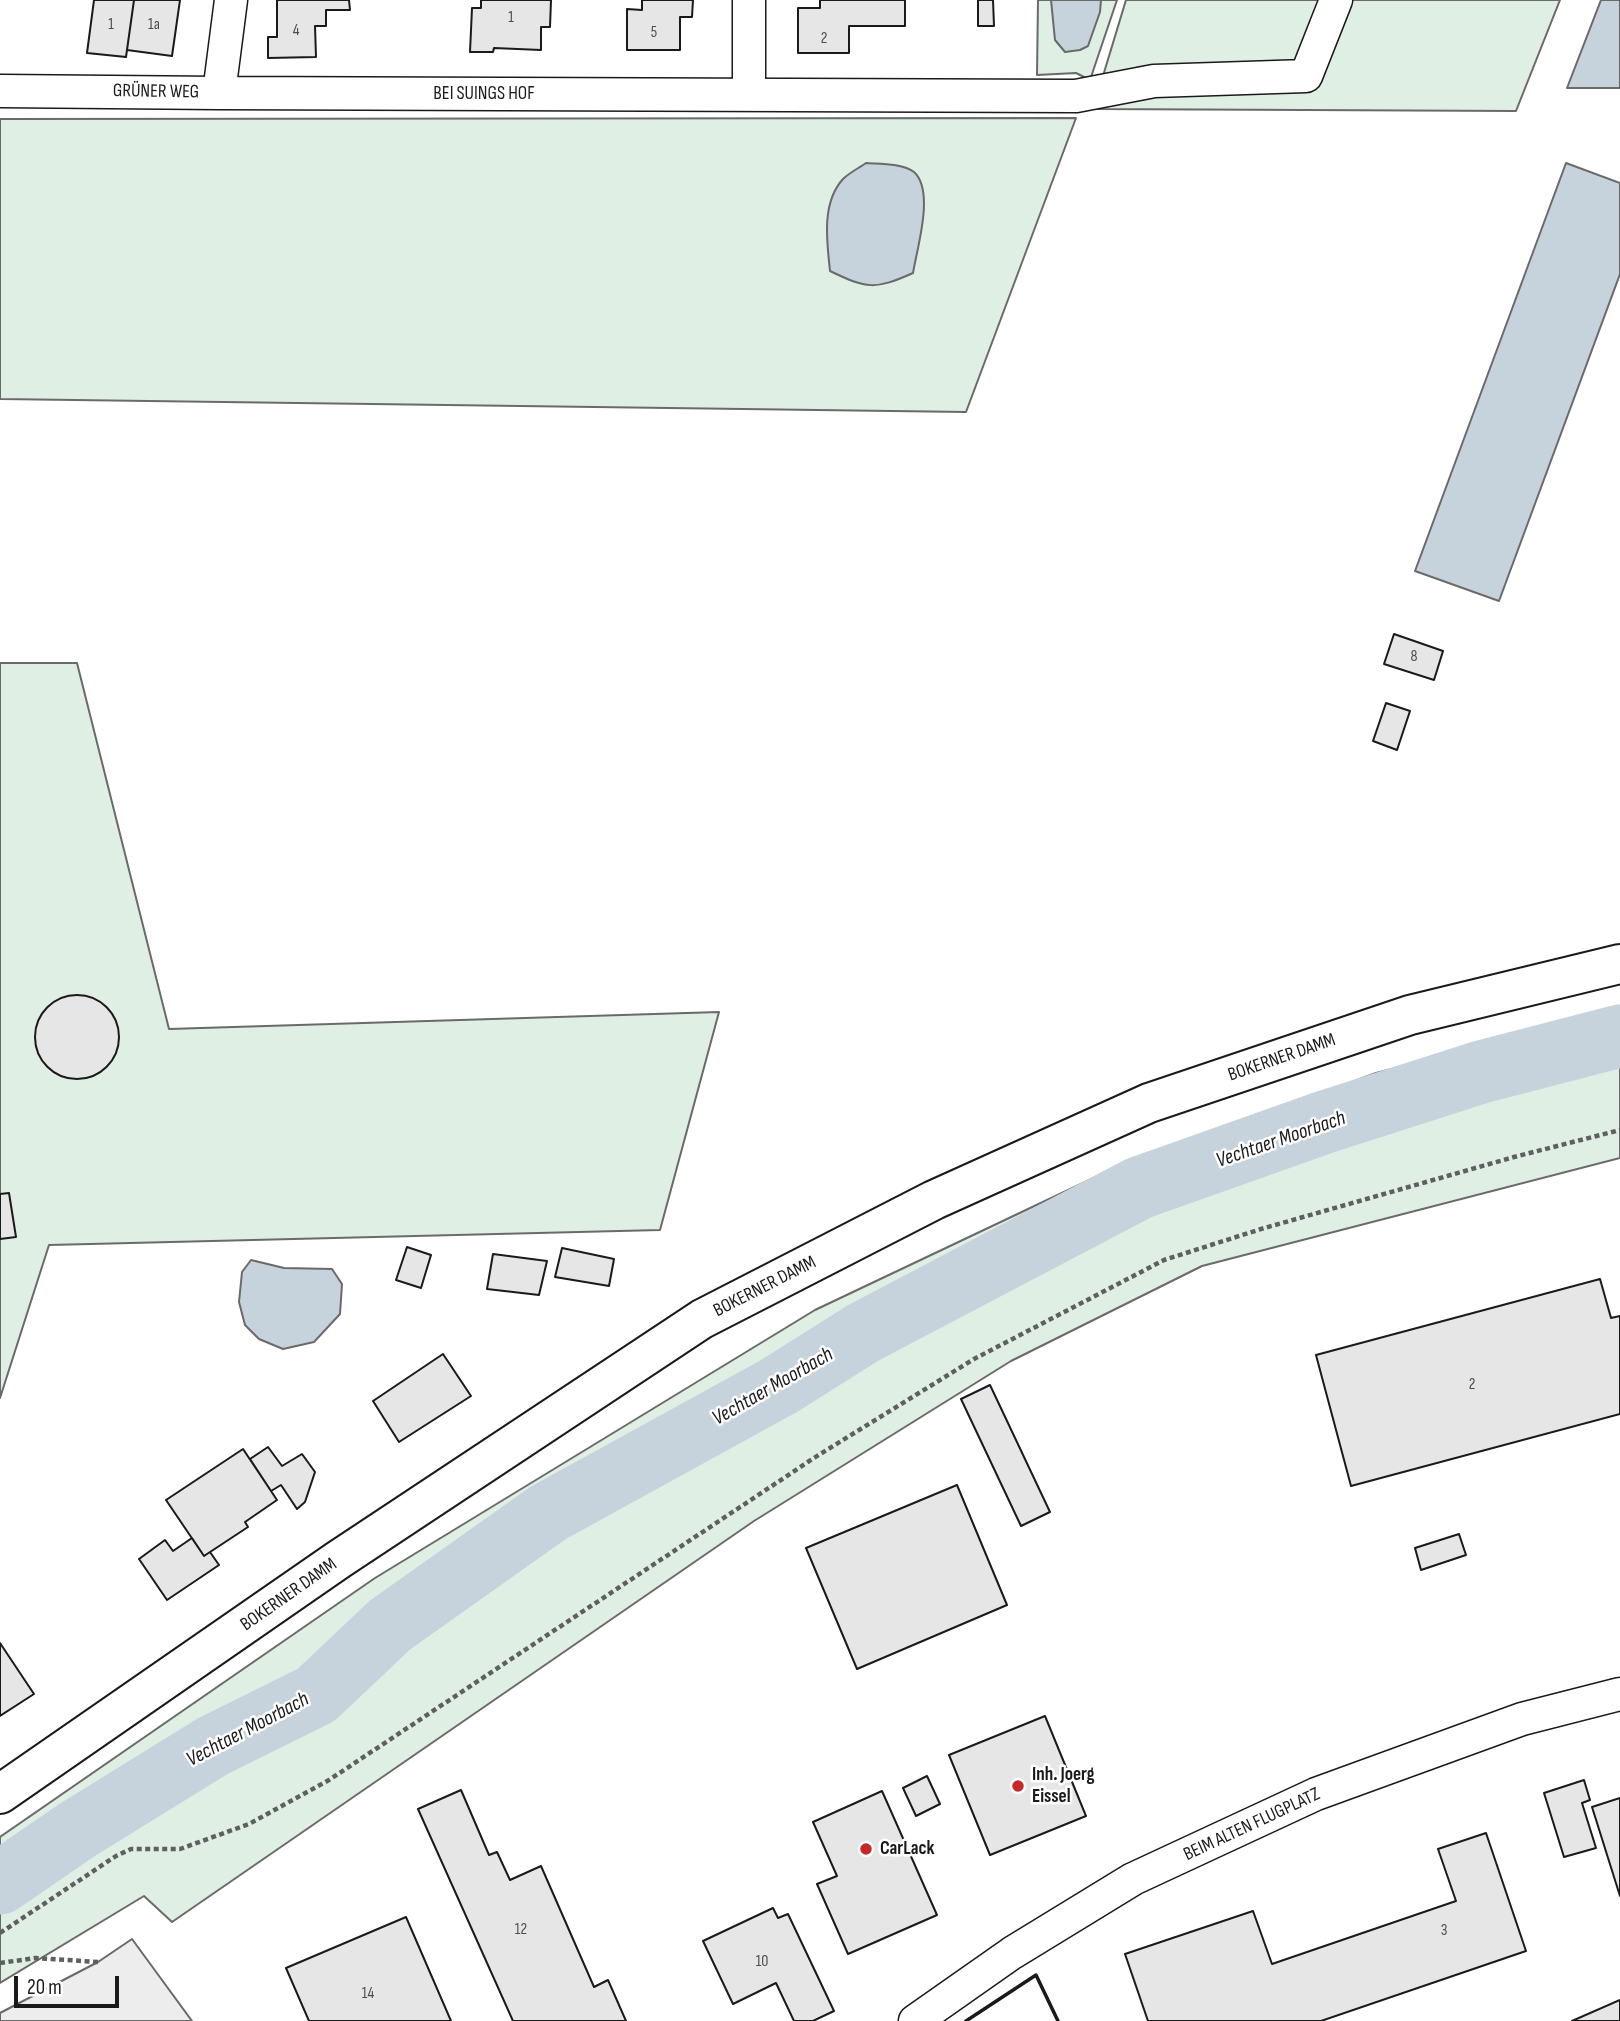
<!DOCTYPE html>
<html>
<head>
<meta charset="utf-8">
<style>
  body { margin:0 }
  #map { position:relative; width:1620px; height:2021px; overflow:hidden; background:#fff; font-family:"Sofia Sans Condensed",sans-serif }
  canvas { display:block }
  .scale { position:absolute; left:14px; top:1976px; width:105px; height:32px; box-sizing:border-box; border:4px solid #1a1a1a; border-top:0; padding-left:9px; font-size:21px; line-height:24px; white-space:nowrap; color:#1a1a1a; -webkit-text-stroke:5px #fff; paint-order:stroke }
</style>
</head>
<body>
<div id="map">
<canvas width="1620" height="2021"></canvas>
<div class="scale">20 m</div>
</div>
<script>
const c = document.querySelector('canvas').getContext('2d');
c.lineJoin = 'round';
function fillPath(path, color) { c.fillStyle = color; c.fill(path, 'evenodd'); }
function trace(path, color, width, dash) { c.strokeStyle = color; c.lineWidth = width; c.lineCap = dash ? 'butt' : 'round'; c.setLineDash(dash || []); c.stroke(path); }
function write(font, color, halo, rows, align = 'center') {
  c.font = font + ' "Sofia Sans Condensed",sans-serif'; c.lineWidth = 5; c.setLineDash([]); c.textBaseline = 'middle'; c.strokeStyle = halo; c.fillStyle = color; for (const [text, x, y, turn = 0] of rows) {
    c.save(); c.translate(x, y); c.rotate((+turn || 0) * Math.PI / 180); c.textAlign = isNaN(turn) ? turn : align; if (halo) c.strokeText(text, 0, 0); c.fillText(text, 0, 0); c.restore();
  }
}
const green = new Path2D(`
  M1038,0H1117L1090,80L1076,73L1037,75Z
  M1126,0H1560L1516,111L1093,109Z
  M1076,118L966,412L0,399V119Z
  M0,663H77L169,1029L719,1012L660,1230L49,1245L0,1398Z
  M1620,1010V1158L1202,1266L1011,1361L754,1521L172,1922L144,1896L0,1983V1837L375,1578L815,1310L1104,1173L1376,1073Z`);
const parking = new Path2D(`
  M132,1939L192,2021H0V2013L98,1962Z`);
const water = new Path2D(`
  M1051,0H1101L1100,12L1088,46L1080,50L1065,52L1055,40Z
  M1601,0H1620V88H1567Z
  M866,163C879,164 903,163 914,172C935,191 917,248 913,273C875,290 867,289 830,271C827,242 821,203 843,179C849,173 859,168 866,163Z
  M1566,163L1620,183V274L1499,601L1415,571Z
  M251,1260L284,1268L332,1269L342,1284L340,1314L314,1342L283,1349L259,1339L245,1325L239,1302L242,1272Z`);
const river = new Path2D(`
  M0,1883L77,1830L213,1746L316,1695L390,1625L548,1513L779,1386L863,1333L1139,1188L1325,1122L1481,1072L1620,1036`);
const building = new Path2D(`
  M94,0H134L126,57L87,53Z
  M134,0H180L172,56L127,50Z
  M277,0H349L350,10H326V26H315L316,57L268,58V37H277Z
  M481,0H551L550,27H541V50L494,48L493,52H470L472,8H481Z
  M642,0H693L692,17H680V50H627V9L642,10Z
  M820,0H905V26H849V53H798V8H820Z
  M978,0H993L994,26H978Z
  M1394,634L1443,651L1434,680L1384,664Z
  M1386,703L1410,711L1397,750L1373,741Z
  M35 1037a42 42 0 1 1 84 0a42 42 0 1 1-84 0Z
  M9,1193L16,1237L0,1239V1194Z
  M407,1247L431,1255L421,1288L396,1280Z
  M562,1248L614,1259L609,1286L555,1277Z
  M493,1254L547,1261L539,1295L487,1289Z
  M1600,1279L1611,1318L1620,1316V1414L1351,1486L1316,1355Z
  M443,1354L471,1396L399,1442L373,1401Z
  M990,1385L1050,1512L1021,1526L961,1399Z
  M268,1447L282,1466L302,1454L315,1472L305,1502L297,1509L281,1485L271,1491L250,1459Z
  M243,1449L277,1500L245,1522L248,1527L204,1556L166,1500Z
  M957,1485L1007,1605L857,1669L806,1548Z
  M1459,1534L1466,1555L1421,1570L1415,1548Z
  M192,1538L204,1556L210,1552L219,1565L167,1600L139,1559L165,1540L173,1551Z
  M0,1643L34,1694L0,1716Z
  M1045,1716L1086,1816L990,1855L949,1755Z
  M927,1776L940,1804L916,1816L903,1788Z
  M1584,1780L1590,1800L1582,1803L1596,1848L1564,1857L1544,1793Z
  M461,1790L489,1855L497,1852L510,1880L541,1866L594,1987L608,1980L626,2021H513L418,1809Z
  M882,1791L937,1915L848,1954L817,1884L837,1876L813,1822Z
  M1620,1798V1896L1592,1807Z
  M1486,1833L1526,1951L1321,2021H1148L1125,1954L1253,1911L1272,1964L1456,1901L1438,1849Z
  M773,1908L778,1918L788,1914L834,2011L813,2021H794L776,1983L733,2004L703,1941Z
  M406,1917L451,2021H309L286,1968Z
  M1620,2000V2021H1572Z`);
const path = new Path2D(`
  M0,1933L116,1856L131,1849H180L249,1824L329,1780L817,1456L974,1359L1164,1260L1261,1229L1514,1157L1620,1130
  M0,1963L36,1958L98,1962`);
const minor = new Path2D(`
  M0,91L219,93L231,0
  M219,93L1076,96L1154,81L1306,76L1336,0
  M749,95V0
  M915,2021L1012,1953L1133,1879L1316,1794L1522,1719L1620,1694`);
const secondary = new Path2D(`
  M0,1794L338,1560L702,1319L934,1200L1149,1103L1410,1015L1620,964`);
const wall = new Path2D(`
  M966,2021L1036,1975L1058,2021`);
const markers = [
  [1018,1786,7,"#c62828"],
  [866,1849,7,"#c62828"]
];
const numberNames = [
  ["1",511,18],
  ["1",111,25],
  ["1a",154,25],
  ["4",296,31],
  ["5",654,33],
  ["2",824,39],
  ["8",1414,657],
  ["2",1472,1385],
  ["12",521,1930],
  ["3",1444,1931],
  ["10",762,1962],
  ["14",368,1994]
];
const streetNames = [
  ["GRÜNER WEG",156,92,1],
  ["BEI SUINGS HOF",484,94],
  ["BOKERNER DAMM",1282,1058,-19],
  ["BOKERNER DAMM",765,1287,-27],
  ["BOKERNER DAMM",289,1595,-35],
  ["BEIM ALTEN FLUGPLATZ",1252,1825,-25]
];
const poiNames = [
  ["Inh. Joerg",1032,1775],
  ["Eissel",1032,1797],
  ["CarLack",880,1849]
];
const waterNames = [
  ["Vechtaer Moorbach",1281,1140,-19],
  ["Vechtaer Moorbach",773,1387,-30],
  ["Vechtaer Moorbach",248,1730,-28]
];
fillPath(green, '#e0efe3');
trace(green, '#6a6a6a', 2);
fillPath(parking, '#ededed');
trace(parking, '#6a6a6a', 2);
fillPath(water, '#c6d2dc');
trace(water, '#6a6a6a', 2);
trace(river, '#c6d2dc', 63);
fillPath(building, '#e6e6e6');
trace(building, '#1a1a1a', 2);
trace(minor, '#1a1a1a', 35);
trace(secondary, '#1a1a1a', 42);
trace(path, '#5f5f5f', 4.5, [5, 3.5]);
trace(minor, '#fff', 32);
trace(secondary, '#fff', 38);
trace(wall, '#1a1a1a', 3.5);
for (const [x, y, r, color] of markers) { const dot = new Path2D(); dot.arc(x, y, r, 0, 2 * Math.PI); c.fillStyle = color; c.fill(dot); trace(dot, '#fff', 2.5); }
write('16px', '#4d4d4d', null, numberNames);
write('19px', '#1a1a1a', '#fff', streetNames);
write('bold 19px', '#1a1a1a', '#fff', poiNames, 'left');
write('italic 21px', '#1a1a1a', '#fff', waterNames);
</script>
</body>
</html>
